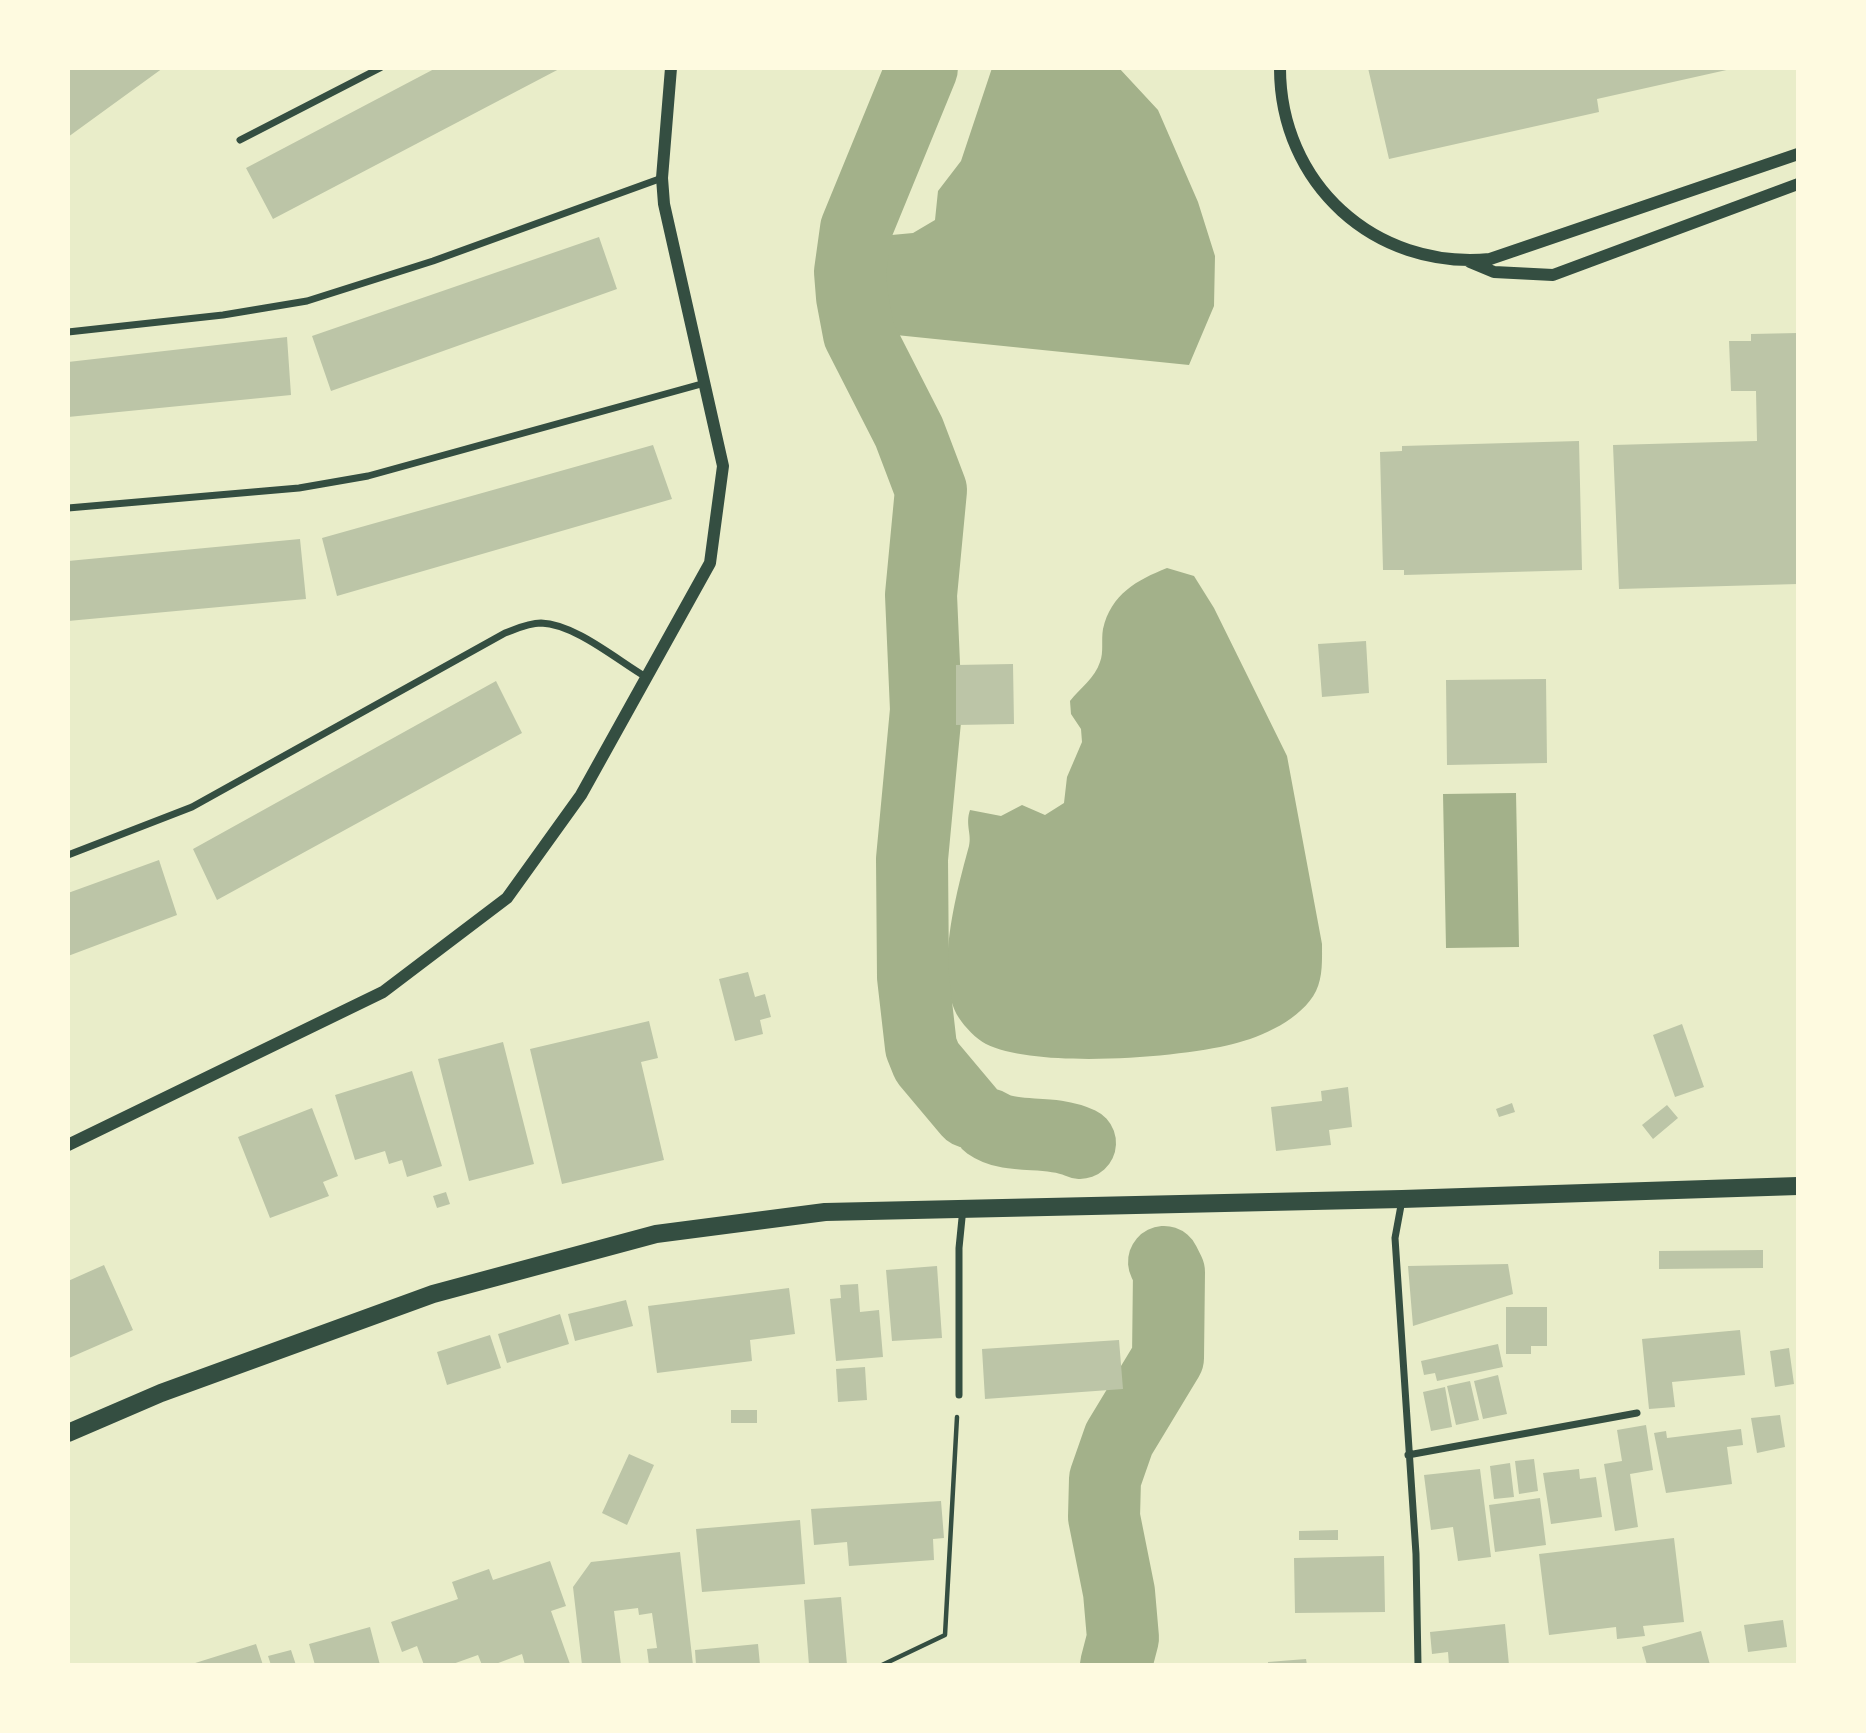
<!DOCTYPE html>
<html>
<head>
<meta charset="utf-8">
<style>
  body { margin:0 }
  #map { position:relative; width:1866px; height:1733px; overflow:hidden; background:#e9edc9; font-family:"Source Serif 4",serif }
  canvas { display:block }
  .frame { position:absolute; inset:0; border:70px solid #fefae0; pointer-events:none }
</style>
</head>
<body>
<div id="map">
<canvas width="1866" height="1733"></canvas>
<div class="frame"></div>
</div>
<script>
const c = document.querySelector('canvas').getContext('2d');
c.lineJoin = 'round';
function fillPath(path, color) { c.fillStyle = color; c.fill(path, 'evenodd'); }
function trace(path, color, width, dash) { c.strokeStyle = color; c.lineWidth = width; c.lineCap = dash ? 'butt' : 'round'; c.setLineDash(dash || []); c.stroke(path); }
const water = new Path2D(`
  M992,68H1119L1158,110L1198,202L1215,256L1214,306L1189,365L896,335L878,280L881,236L913,233L935,220L938,191L961,161Z
  M1167,568L1194,576L1214,608L1287,756L1322,944C1322,959 1323,977 1316,991C1302,1019 1262,1037 1233,1044C1178,1058 1037,1069 986,1044C976,1039 965,1027 959,1018C933,977 957,890 969,846C972,834 965,825 970,810L1001,816L1022,805L1045,815L1064,803L1067,777L1082,742L1081,729L1071,714L1070,701C1080,688 1095,678 1100,662C1104,652 1101,640 1103,629C1111,594 1137,580 1167,568Z
  M1516,793L1519,947L1446,948L1443,794Z`);
const river = new Path2D(`
  M922,68L856,229L850,272L852,297L859,334L909,432L931,490L921,595L926,710L912,859L913,977L921,1047L927,1062L969,1112
  M988,1124C1012,1141 1048,1128 1080,1143
  M1116,1665L1123,1638L1119,1592L1104,1517L1105,1479L1119,1439L1168,1358L1169,1272L1164,1262`);
const building = new Path2D(`
  M70,68H163L68,137Z
  M436,68H561L273,219L246,168Z
  M1368,68H1731V69L1597,99L1599,112L1389,159Z
  M599,237L617,289L331,391L312,336Z
  M1798,333V584L1619,589L1613,445L1757,441L1756,391H1731L1729,341H1751V334Z
  M287,337L291,395L68,417V362Z
  M1579,441L1582,570L1404,575V570H1383L1380,452L1402,451V446Z
  M653,445L672,499L337,596L322,538Z
  M300,539L306,599L68,621V561Z
  M1366,641L1369,693L1322,697L1318,644Z
  M1013,664L1014,724L956,725V665Z
  M1546,679L1547,763L1447,765L1446,680Z
  M496,681L522,733L217,900L193,849Z
  M159,860L177,915L68,956V893Z
  M748,972L755,997L765,994L771,1017L760,1020L763,1034L735,1041L719,979Z
  M649,1021L658,1058L641,1062L664,1160L562,1184L530,1049Z
  M1682,1024L1704,1087L1675,1097L1653,1035Z
  M503,1042L534,1164L469,1181L438,1059Z
  M412,1071L442,1166L407,1177L402,1160L389,1164L385,1151L355,1160L335,1095Z
  M1348,1087L1352,1127L1329,1130L1331,1145L1276,1151L1271,1107L1322,1101L1321,1091Z
  M1512,1103L1515,1112L1499,1117L1496,1109Z
  M1667,1105L1678,1118L1653,1139L1642,1125Z
  M312,1108L338,1176L323,1182L329,1196L270,1218L238,1137Z
  M446,1192L450,1204L437,1208L433,1196Z
  M1763,1250V1268L1659,1269V1251Z
  M1508,1264L1513,1294L1413,1326L1408,1266Z
  M104,1265L133,1330L69,1358L68,1281Z
  M937,1266L942,1338L892,1341L886,1270Z
  M858,1284L860,1312L879,1310L883,1357L836,1361L830,1299L841,1298L840,1285Z
  M789,1288L795,1334L750,1340L752,1361L657,1373L648,1306Z
  M626,1300L633,1326L575,1341L568,1314Z
  M1506,1307H1547V1346H1531V1354H1506Z
  M560,1314L569,1344L507,1363L498,1334Z
  M1740,1330L1745,1375L1672,1382L1675,1407L1649,1409L1642,1339Z
  M490,1335L501,1368L447,1385L437,1352Z
  M1119,1340L1123,1389L985,1399L982,1349Z
  M1498,1344L1503,1367L1437,1381L1435,1373L1424,1375L1421,1361Z
  M1789,1348L1794,1384L1775,1387L1770,1351Z
  M865,1367L867,1400L838,1402L836,1369Z
  M1498,1375L1507,1414L1483,1419L1474,1381Z
  M1470,1381L1479,1420L1456,1425L1447,1386Z
  M1445,1387L1452,1427L1431,1431L1423,1392Z
  M731,1410H757V1423H731Z
  M1780,1415L1785,1447L1757,1453L1751,1418Z
  M1646,1425L1653,1470L1630,1474L1638,1527L1615,1531L1604,1464L1622,1461L1617,1430Z
  M1741,1429L1743,1445L1727,1447L1732,1484L1666,1493L1654,1433L1666,1431L1667,1438Z
  M629,1454L654,1465L627,1525L602,1513Z
  M1534,1459L1538,1491L1519,1494L1515,1461Z
  M1510,1463L1514,1497L1494,1499L1490,1466Z
  M1480,1469L1491,1557L1458,1561L1453,1527L1431,1530L1424,1475Z
  M1579,1469L1580,1479L1596,1477L1602,1517L1551,1524L1543,1473Z
  M1540,1498L1546,1545L1495,1552L1489,1505Z
  M941,1501L944,1538L933,1539L934,1560L849,1566L847,1542L814,1545L811,1509Z
  M800,1520L805,1584L702,1592L696,1529Z
  M1338,1530V1540H1299V1531Z
  M1674,1538L1684,1622L1643,1626L1645,1636L1617,1639L1616,1627L1549,1635L1539,1554Z
  M680,1552L693,1665H649L647,1649L657,1648L652,1613L639,1615L638,1608L614,1611L621,1665H582L573,1587L591,1562Z
  M1384,1556L1385,1612L1295,1613L1294,1558Z
  M550,1561L566,1606L551,1611L570,1664L525,1665L522,1654L493,1665H482L478,1655L450,1665H424L417,1646L402,1652L391,1622L458,1599L452,1582L489,1569L493,1580Z
  M841,1597L847,1665H809L804,1600Z
  M1783,1620L1787,1647L1748,1652L1744,1625Z
  M1505,1624L1509,1665H1449L1448,1652L1432,1654L1430,1632Z
  M370,1627L380,1665H315L309,1644Z
  M1701,1631L1710,1665H1647L1642,1647Z
  M256,1644L263,1665H193L192,1664Z
  M758,1644L760,1665H696L695,1650Z
  M291,1650L296,1665H271L268,1656Z
  M1306,1659L1307,1665H1268V1662Z`);
const path = new Path2D(`
  M882,1665L945,1635L957,1417`);
const minor = new Path2D(`
  M240,140L380,68
  M68,332L223,315L307,301L433,261L662,178
  M68,508L299,488L368,476L705,383
  M68,855L192,807L505,633C516,629 528,623 541,623C575,624 617,660 646,677
  M1402,1200L1395,1238L1416,1554L1418,1665
  M959,1395V1248L963,1208
  M1408,1455L1637,1413`);
const tertiary = new Path2D(`
  M1280,68C1280,183 1374,270 1490,259L1798,154
  M1470,262L1494,272L1553,275L1798,184
  M68,1145L383,992L507,898L581,795L710,563L723,466L664,204L662,178L671,68`);
const primary = new Path2D(`
  M68,1433L161,1393L433,1294L656,1234L825,1212L1402,1199L1798,1186`);
fillPath(water, '#a3b18a');
trace(river, '#a3b18a', 72);
fillPath(building, '#bcc5a7');
trace(path, '#344e41', 4.5);
trace(minor, '#344e41', 7);
trace(tertiary, '#344e41', 12);
trace(primary, '#344e41', 18);
</script>
</body>
</html>
